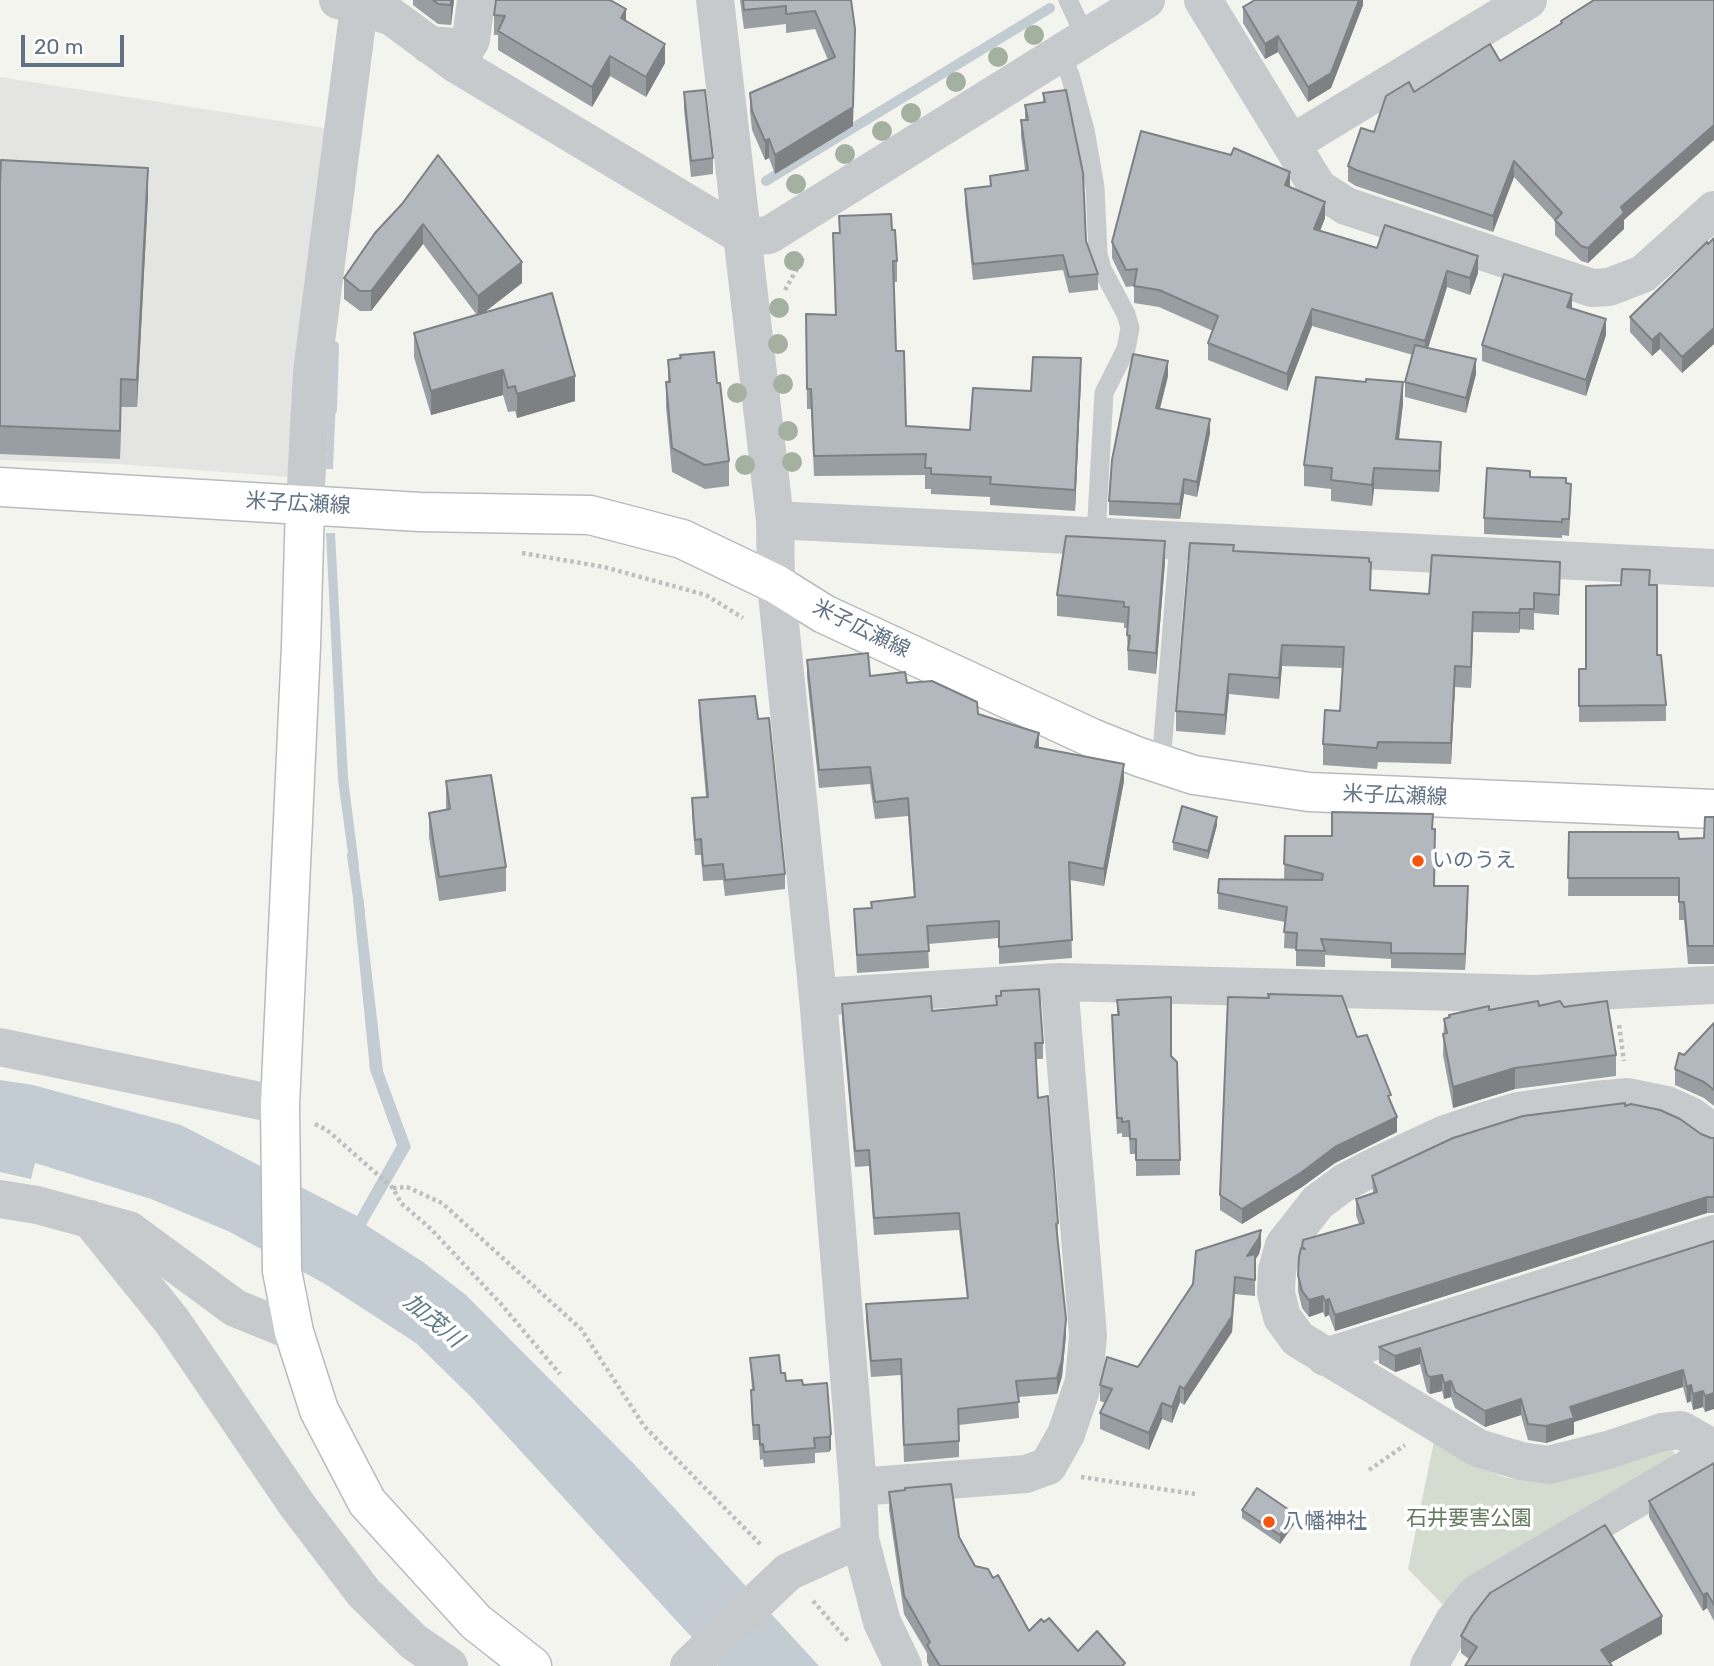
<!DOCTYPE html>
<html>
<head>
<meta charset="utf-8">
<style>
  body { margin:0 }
  #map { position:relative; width:1714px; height:1666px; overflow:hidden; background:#f4f4ef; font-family:Rubik,sans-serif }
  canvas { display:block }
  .scale { position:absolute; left:21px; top:35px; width:103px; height:32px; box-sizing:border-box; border:4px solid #607183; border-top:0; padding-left:9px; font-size:21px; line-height:24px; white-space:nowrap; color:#607183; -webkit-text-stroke:5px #fff; paint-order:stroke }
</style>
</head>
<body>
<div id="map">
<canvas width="1714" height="1666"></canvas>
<div class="scale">20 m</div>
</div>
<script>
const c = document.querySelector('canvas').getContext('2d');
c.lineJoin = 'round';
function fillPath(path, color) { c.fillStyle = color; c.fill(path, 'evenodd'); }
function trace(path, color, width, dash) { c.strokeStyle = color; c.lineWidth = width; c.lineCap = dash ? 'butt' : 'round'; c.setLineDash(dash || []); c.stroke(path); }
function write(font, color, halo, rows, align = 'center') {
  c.font = font + ' Rubik,"Noto Sans JP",sans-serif'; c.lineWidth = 7; c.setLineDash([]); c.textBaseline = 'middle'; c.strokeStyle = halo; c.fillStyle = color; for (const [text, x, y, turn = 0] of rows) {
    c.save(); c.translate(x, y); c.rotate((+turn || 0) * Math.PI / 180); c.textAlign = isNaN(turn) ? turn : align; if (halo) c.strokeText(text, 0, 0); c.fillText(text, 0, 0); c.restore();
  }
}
const built = new Path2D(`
  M0,77L331,129L302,478L118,464L0,460Z`);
const green = new Path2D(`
  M1434,1441L1478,1467L1507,1478L1540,1481L1671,1447L1676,1456L1445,1607L1408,1569Z`);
const water = new Path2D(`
  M329,397H336L333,469H326Z
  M326,533H335L348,778L359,866L350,868L338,780Z
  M363,897L383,1071L411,1147L366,1225L423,1262L466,1295L634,1464L819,1666H718L472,1398L416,1343L325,1284L228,1231L151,1199L35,1163L31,1179L0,1172V1080L33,1085L181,1125L357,1216L397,1145L370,1070L353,899Z`);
const stream = new Path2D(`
  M766,181L1050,8
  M332,410L334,346
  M352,855L360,912`);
const path = new Path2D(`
  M785,290L803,258
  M522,553L604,567L706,595L743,618
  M1619,1025L1624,1061
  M315,1124L327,1130L393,1188L401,1203L431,1229L501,1304L560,1374
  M393,1188L407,1187L442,1203L581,1329L644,1426L762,1546
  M1369,1470L1405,1445
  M1081,1477L1195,1494
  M813,1601L849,1642`);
const lane = new Path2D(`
  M1068,0L1086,38
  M1060,53L1070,75L1085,130L1095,187L1098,254L1102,269L1126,314L1130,328L1126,349L1104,393L1096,536
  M1161,765L1179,541`);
const street = new Path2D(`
  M338,0L392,17L456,64L744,237L769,235L1146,0
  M715,0L775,520L776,584L818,997L858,1487L860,1539L882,1622L903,1666
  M1203,0L1318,188L1346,206L1592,288L1609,287L1643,274L1714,210
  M429,45L466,48L471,40L476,0
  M1291,144L1528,0
  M305,505L312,372L359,7
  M775,520L1714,568
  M818,997L1059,982L1535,994L1714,985
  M0,1047L280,1105
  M1714,1133L1691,1116L1667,1105L1628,1097L1595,1100L1518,1111L1481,1122L1445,1134L1370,1169L1345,1182L1318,1202L1284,1245L1277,1270L1276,1293L1282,1317L1298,1339L1478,1448L1521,1461L1549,1465L1608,1450L1662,1432L1681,1430L1714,1449
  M0,1199L37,1205L129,1230L235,1308L294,1332
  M90,1219L172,1321L297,1505L364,1593L414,1642L449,1666
  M1325,1357L1714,1234
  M858,1487L1026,1474L1048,1466L1066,1434L1084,1381L1088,1335L1059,982
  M689,1666L788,1572L860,1539
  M1429,1666L1454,1621L1476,1594L1714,1453`);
const secondary = new Path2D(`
  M0,487L420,512L590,515L682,539L776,584L824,614L1092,738L1139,757L1194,775L1309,792L1714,809
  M305,505L301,646L280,1105L282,1271L294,1332L319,1410L367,1502L476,1622L532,1666`);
const trees = [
  [1034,35],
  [998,57],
  [956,82],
  [911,113],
  [882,131],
  [845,154],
  [796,184],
  [794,261],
  [779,308],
  [778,344],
  [783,384],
  [737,393],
  [788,431],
  [792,462],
  [745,465]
];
const wall = new Path2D(`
  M413,0H454L451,25L438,24L413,5Z
  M740,0H851L853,126L775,174L769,158L765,160L752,130L750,111V93L828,60L815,29L786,33V24L744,29Z
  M1363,0V5L1331,88L1308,102L1278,52L1265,59L1243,23V7Z
  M494,15L626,21L665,63L646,97L610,76L592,107L498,50V35H494Z
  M1561,21L1624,220V229L1588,263L1581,261L1555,235V221L1514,177L1493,232L1356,186L1348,181V166L1374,132L1414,92L1500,61L1561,23Z
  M684,92L713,158V174L691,177L684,109Z
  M1043,93L1086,241L1098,274V290L1069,293L1063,270L973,280L965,204V189L990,186V176L1025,170L1021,136V120H1025V105L1043,102Z
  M0,184L148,196L137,407H121L120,459L0,454Z
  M1290,187L1325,218L1320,231L1377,248L1478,273L1470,295L1447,287L1428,348L1476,374L1466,413L1405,397V382L1413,355L1312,326L1287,391L1208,360V343L1213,331L1159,307L1134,303V286L1126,287L1112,258V242Z
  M402,204L522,283L484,313L575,401L517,418L515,411L508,412L503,395L431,415L414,357V333L477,315L423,244L371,311H360L344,299V278Z
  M839,216L897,261V282H894L896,351L906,426L970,430L1031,391L1081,379L1075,511L990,505V497L931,494V489H925V475L814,476L811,409H807L806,314L835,315L833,233H839Z
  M1714,238V344L1682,373L1660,349L1652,356L1630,332V317Z
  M1606,335L1586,396L1482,361V345Z
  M668,360L717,383L729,461V486L705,489L672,472L666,407V382H668Z
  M1168,376L1160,409L1210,433L1197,497L1184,494L1180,519L1109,515V501Z
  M1403,403L1399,440L1441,463L1439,492L1374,489L1372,506L1331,501V489L1304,486V465Z
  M1530,477L1566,483L1571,500L1569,536L1562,535V538L1484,534V518Z
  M1234,551L1371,590L1429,594L1560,582L1559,615L1534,613V630L1520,629L1519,633L1473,632L1471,688L1455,687L1451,764L1378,762L1377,769L1323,765V744L1340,711L1343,668L1282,666L1279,699L1229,694L1225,735L1176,731V711Z
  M1165,562L1156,674L1128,670L1127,628H1124V623L1057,616V595Z
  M1650,585L1657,655L1666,705V721L1579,722V669H1586Z
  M807,660L870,676L907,683L978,714L1039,748L1124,781L1104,886L1070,880L1072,958L999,964V938L928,944L929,968L857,973L854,909L871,908V902L914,897L908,816L875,819L870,784L819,788L807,677Z
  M699,700L758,719L785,874V889L725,896L723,880L703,881L701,855H695L692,814V798L706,797L699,716Z
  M446,781L506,867V891L439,901L429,837V813L446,810Z
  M1714,817V964H1688L1684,920H1679V896H1568L1569,832L1679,839L1704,838Z
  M1217,825L1208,859L1173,850V842Z
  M1433,829L1434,886L1468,902L1465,970L1391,968V959L1325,955V967L1296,966V949L1284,948L1285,922L1218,909V893L1284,880L1285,836H1332Z
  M996,996L1043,1043V1059H1036L1038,1098L1058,1223L1057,1240L1066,1335L1062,1376L1057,1394L1018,1397L1019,1418L959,1425V1457L904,1462L901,1375L871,1377L866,1320V1304L967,1298L959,1230L874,1235L869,1166L855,1167L842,1020V1004L932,1011L996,1005Z
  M1117,1000L1171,1056L1180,1160V1175L1136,1176V1154H1130L1129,1137H1122V1133L1117,1134L1112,1015H1117Z
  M1539,1006L1564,1007L1616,1055V1076L1515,1089L1453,1108L1443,1055L1444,1019L1489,1010Z
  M1714,1023V1106L1704,1098L1675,1085V1069L1684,1055Z
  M1357,1037L1391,1102L1397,1132L1335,1163L1302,1187L1242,1224L1220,1210V1195Z
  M1625,1106L1711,1138H1714V1213H1707L1335,1331L1329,1315L1325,1317L1323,1312L1309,1317L1302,1308L1298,1291V1275L1303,1240L1359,1224L1356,1215V1199L1373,1193L1372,1176Z
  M1714,1241L1705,1412L1703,1407L1693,1410L1691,1401L1687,1403L1683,1387L1574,1422V1434L1546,1443L1528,1440L1521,1415L1485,1427L1455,1408L1451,1397L1444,1399L1442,1391L1430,1394L1427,1392L1420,1364L1395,1372L1379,1363V1347Z
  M1261,1246L1259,1254L1255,1260V1296L1235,1294L1232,1332L1184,1405L1180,1402L1172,1423L1162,1419L1149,1450L1100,1429V1413L1105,1403L1100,1401V1385L1138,1367Z
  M750,1358L781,1373L786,1381L803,1385L827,1383L831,1449L829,1452L815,1453V1463L764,1467L763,1459L760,1460L759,1440H753L751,1405V1390H752Z
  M1714,1463V1621L1707,1608L1703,1611L1649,1517V1501Z
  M889,1492L959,1537L975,1566L993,1578L1029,1631L1044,1622L1078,1651L1125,1666H929L927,1662V1653L904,1614L889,1510Z
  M1242,1510L1295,1523L1280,1544L1242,1518Z
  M1662,1634L1610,1663L1469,1659L1461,1653V1636Z`);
const shadedWall = new Path2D(`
  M451,0H454L451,25Z
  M1359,0H1363V5L1331,88L1308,102V87Z
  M626,9V29L621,18Z
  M1278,36V52L1265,59V44Z
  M665,44V63L646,97V77Z
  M855,48L853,126L775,174V155Z
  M610,56V76L592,107V87Z
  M1714,125V140L1624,220V229L1588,263V248L1621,207Z
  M769,139V158L765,160V141Z
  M1514,161V177L1493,232V216Z
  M148,168V196L137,407V380Z
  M1290,172V189L1285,185Z
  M1325,202V218L1314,246V229Z
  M423,224V244L371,311V291Z
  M1478,256V273L1470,295V278Z
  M522,262V283L478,317V296Z
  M1447,271V287L1425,358V341Z
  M1572,294V310L1567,307Z
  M1312,309V326L1287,391V374Z
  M1606,319V335L1586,396V380Z
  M1714,328V344L1682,373V357Z
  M1660,333V349L1652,356V340Z
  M1081,358V379L1075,511V490Z
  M1476,359V374L1466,413V398Z
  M1168,361V376L1156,423V408Z
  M503,370V395L431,415V391Z
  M575,376V401L517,418V394Z
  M121,379V407L120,459V431Z
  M1403,382V403L1396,461V439Z
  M1210,419V433L1197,497V482Z
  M1441,442V463L1439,492V471Z
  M1374,468V489L1372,506V485Z
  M1184,479V494L1180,519V504Z
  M1165,541V562L1156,674V653Z
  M1520,609V629L1519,633V613Z
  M1473,612V632L1471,688V667Z
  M1282,645V666L1279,699V678Z
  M1455,666V687L1451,764V743Z
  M1229,674V694L1225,735V715Z
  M1039,733V750L1035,747Z
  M1124,764V781L1104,886V869Z
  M1217,817V825L1208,859V851Z
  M1468,886V902L1465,970V954Z
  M1515,1068V1089L1453,1108V1087Z
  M1397,1117V1132L1335,1163L1302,1187L1242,1224V1209L1335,1147Z
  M1707,1197V1213L1335,1331V1315Z
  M1261,1230V1246L1259,1254L1255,1260V1296V1260L1247,1256Z
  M1235,1277L1232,1332L1184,1405V1389Z
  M1323,1296V1312L1309,1317V1300Z
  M1329,1299V1315L1325,1317V1301Z
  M1066,1319V1335L1062,1376L1057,1394V1378Z
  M1420,1348V1364L1395,1372V1356Z
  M1683,1370V1387L1574,1422V1434L1546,1443V1426L1570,1407Z
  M1442,1375V1391L1430,1394V1377Z
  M1451,1381V1397L1444,1399V1383Z
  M1691,1385V1401L1687,1403V1387Z
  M1180,1386V1402L1172,1423V1407Z
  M1703,1391V1407L1693,1410V1394Z
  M1714,1393V1409L1705,1412V1396Z
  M1521,1399V1415L1485,1427V1411Z
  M1162,1403V1419L1149,1450V1433Z
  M831,1434V1449L829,1452V1437Z
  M1295,1514V1523L1280,1544V1535Z
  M1707,1593V1608L1703,1611V1595Z
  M1662,1616V1634L1605,1666L1601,1650Z`);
const building = new Path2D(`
  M433,0H451V5L438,4Z
  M496,0H610L626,9L621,18L665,44L646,77L610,56L592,87L498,31L505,16L494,15Z
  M743,0H851L855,29L853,107L775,155L769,139L765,141L752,111L750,93L835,57L815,11L786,14V6L744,10Z
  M1255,0H1359L1331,73L1308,87L1278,36L1265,44L1243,7Z
  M1594,0H1714V125L1621,207L1624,213L1588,248L1581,246L1555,220L1562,213L1514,161L1493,216L1356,170L1348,166L1361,128L1374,132L1386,96L1409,82L1414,92L1490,44L1500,61L1562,23L1561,21Z
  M705,90L713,158L691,161L684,92Z
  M1066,90L1083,173L1086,241L1098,274L1069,277L1063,255L973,264L965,189L991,186L990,176L1028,170L1021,120H1028L1025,105L1045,102L1043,93Z
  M1141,131L1231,155L1234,148L1290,172L1285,185L1325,202L1314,229L1377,248L1385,225L1478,256L1470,278L1447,271L1425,341L1312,309L1287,374L1208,343L1218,316L1159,290L1134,286L1137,269L1126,270L1112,242Z
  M438,155L522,262L478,296L423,224L371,291H360L344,278L375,233L402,204Z
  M1,160L148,168L137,380L121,379L120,431L0,426V184Z
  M891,214L892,230H895L897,261H893L896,351H904L906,426L970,430L973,388L1031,391L1033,357L1081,358L1075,490L990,484L991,477L931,474V468H925L926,454L814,456L811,389H807L806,314L836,315L833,233H840L839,216Z
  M1714,238V328L1682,357L1660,333L1652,340L1630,317L1707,242L1708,244Z
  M1504,274L1572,294L1567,307L1606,319L1586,380L1482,345Z
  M552,293L575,376L517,394L515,386L508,388L503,370L431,391L414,333Z
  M1415,345L1476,359L1466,398L1405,382Z
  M714,352L717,383H720L729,461L705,465L672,448L666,382H670L668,360L681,358L680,355Z
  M1133,354L1168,361L1156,408L1210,419L1197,482L1184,479L1180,504L1109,501L1112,460Z
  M1316,377L1366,382V379L1403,382L1396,439L1441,442L1439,471L1374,468L1372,485L1331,480L1332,468L1304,465Z
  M1487,468L1530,471V477L1566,478V483L1571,484L1569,519H1562V522L1484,518Z
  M1066,536L1165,541L1156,653L1128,650L1130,636L1127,635L1129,607H1124V602L1057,595Z
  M1190,543L1234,545L1233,551L1369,558V562H1371L1370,590L1429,594L1432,555L1560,562L1559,595L1534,593V609H1520L1519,613L1473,612L1471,667L1455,666L1451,743L1378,742L1377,748L1323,744L1325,710L1340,711L1344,647L1282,645L1279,678L1229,674L1225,715L1176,711Z
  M1622,569L1650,570L1649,585H1657V655H1661L1666,705L1579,706V669H1586V586L1621,585Z
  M868,653L870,676L905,672L907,683L932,681L977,702L978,714L1039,733L1035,747L1124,764L1104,869L1069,862L1072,940L999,947V921L927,926L929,951L857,955L854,909L872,908L871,902L915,897L908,798L875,802L870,767L819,770L807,660Z
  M755,696L758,719L769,718L785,874L725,880L723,864L703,866L701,839L695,840L692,798L708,797L699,700Z
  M491,775L506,867L439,877L429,813L450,809L446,781Z
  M1182,806L1217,817L1208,851L1173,842Z
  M1332,812L1433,814L1432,829H1435L1434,886H1468L1465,954L1391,953V943L1321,939L1325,951L1296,950L1297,933L1284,932L1287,907L1218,893L1219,879L1322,880L1323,874L1284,864L1285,836H1332Z
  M1705,817H1714V946H1688L1684,902H1679V878H1568L1569,832H1678L1679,839L1704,838Z
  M1039,989L1043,1043H1035L1038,1098L1048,1096L1058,1223L1056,1224L1066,1319L1062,1360L1057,1378L1016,1381L1019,1402L958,1409L959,1441L904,1445L901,1359L871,1361L866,1304L968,1298L959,1213L874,1218L869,1150L855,1151L842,1004L931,996L932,1011L997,1005L996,996H1001V991Z
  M1268,994L1342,996L1357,1037L1367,1035L1391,1095L1388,1096L1397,1117L1335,1147L1302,1172L1242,1209L1220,1195L1228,997L1269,998Z
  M1171,997V1056L1177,1062L1180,1160H1136V1139H1130L1129,1121L1122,1122V1118H1117L1112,1015H1119L1117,1000Z
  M1538,1001L1539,1006L1560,1001L1564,1007L1607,1001L1616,1055L1515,1068L1453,1087L1443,1034L1447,1033L1444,1019L1450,1017L1449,1015L1489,1006V1010Z
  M1714,1023V1090L1704,1082L1675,1069L1679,1053L1684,1055Z
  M1625,1103V1106L1631,1104L1660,1110L1680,1119L1701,1134L1711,1138H1714V1197H1707L1335,1315L1329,1299L1325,1301L1323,1296L1309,1300L1302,1291L1298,1275L1299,1257L1301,1248L1305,1249L1302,1247L1303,1240L1364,1223L1356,1199L1377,1192L1372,1176L1453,1138L1523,1116Z
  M1261,1230L1259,1238L1247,1256L1255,1254V1280L1235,1277L1232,1316L1184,1389L1180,1386L1172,1407L1162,1403L1149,1433L1100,1413L1112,1389L1100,1385L1107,1357L1138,1367L1193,1284L1196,1251Z
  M1714,1241V1393L1705,1396L1703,1391L1693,1394L1691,1385L1687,1387L1683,1370L1570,1407L1574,1418L1546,1426L1528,1424L1521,1399L1485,1411L1455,1392L1451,1381L1444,1383L1442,1375L1430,1377L1427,1375L1420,1348L1395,1356L1379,1347Z
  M779,1355L781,1373H785L786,1381L802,1380L803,1385L827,1383L831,1434L829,1437L814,1438L815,1448L764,1452L763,1444L760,1445L759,1425H753L751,1390H754L750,1358Z
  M1714,1463V1605L1707,1593L1703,1595L1649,1501Z
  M951,1484L959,1537L975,1566L988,1569L993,1578L998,1575L1029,1631L1041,1619L1044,1622L1049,1618L1078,1651L1097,1631L1125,1663L1122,1666H940L927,1645L930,1642L904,1596L889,1492L905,1490V1488Z
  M1257,1488L1295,1514L1280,1535L1242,1510Z
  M1605,1525L1662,1616L1601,1650L1612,1666H1465L1477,1647L1461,1636L1472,1616L1490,1593Z`);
const markers = [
  [1418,861,7,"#f4550f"],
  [1269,1522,7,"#f4550f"]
];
const streetNames = [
  ["米子広瀬線",298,504,3],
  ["米子広瀬線",861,629,26],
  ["米子広瀬線",1395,796,2]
];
const poiNames = [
  ["いのうえ",1432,861],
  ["八幡神社",1283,1522]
];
const parkNames = [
  ["石井要害公園",1469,1519]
];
const waterNames = [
  ["加茂川",433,1321,40]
];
fillPath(built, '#e4e5e3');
fillPath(green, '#d3dccf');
fillPath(water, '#c3ccd2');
trace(stream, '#c3ccd2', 10);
trace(secondary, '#b7bbc0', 41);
trace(path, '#bebfc1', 4.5, [3.5, 3.5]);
trace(lane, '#c7cacd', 19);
trace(street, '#c7cacd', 38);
trace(secondary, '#fff', 38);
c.fillStyle = '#a4b1a0';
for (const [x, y] of trees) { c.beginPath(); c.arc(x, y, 10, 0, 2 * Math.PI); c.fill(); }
fillPath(wall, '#999ea3');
fillPath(shadedWall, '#7d8184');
fillPath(building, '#b2b8bd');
trace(building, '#7d8184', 2);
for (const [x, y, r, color] of markers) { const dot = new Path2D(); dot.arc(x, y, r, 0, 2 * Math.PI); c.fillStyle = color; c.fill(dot); trace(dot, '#fff', 2.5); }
write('21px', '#607183', '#fff', streetNames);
write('21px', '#607183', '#fff', poiNames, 'left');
write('21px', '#637a5f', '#fff', parkNames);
write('italic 23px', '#5f7a88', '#fff', waterNames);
</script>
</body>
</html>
